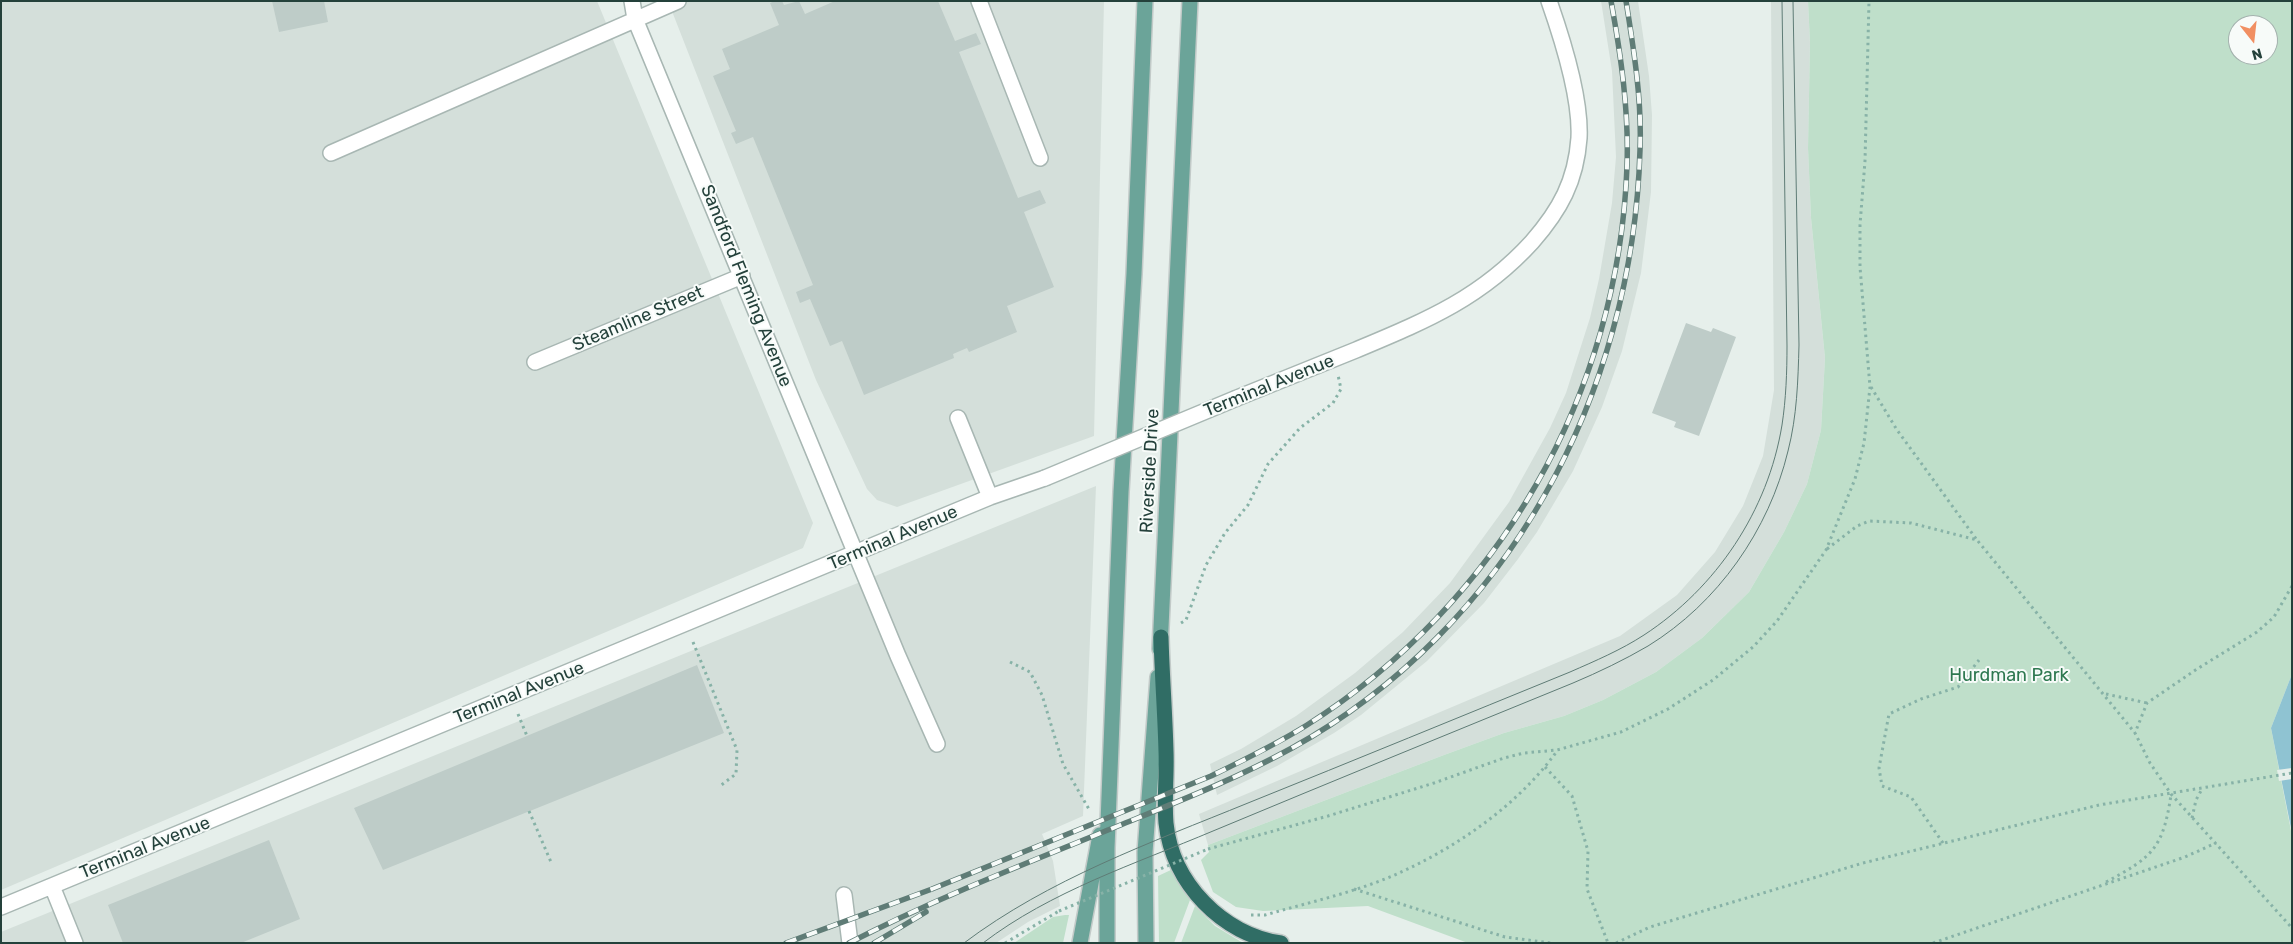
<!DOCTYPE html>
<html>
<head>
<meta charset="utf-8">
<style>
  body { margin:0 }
  #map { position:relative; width:2293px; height:944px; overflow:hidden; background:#e6efeb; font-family:Rubik,sans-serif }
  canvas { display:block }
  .frame { position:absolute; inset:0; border:2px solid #24413b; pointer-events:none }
  .north { position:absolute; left:2228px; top:15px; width:50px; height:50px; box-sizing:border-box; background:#f7fbf9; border:1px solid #a3b1ad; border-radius:50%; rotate:164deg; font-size:14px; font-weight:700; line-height:20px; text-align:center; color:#24413b }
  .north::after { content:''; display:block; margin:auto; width:18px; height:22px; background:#f18f62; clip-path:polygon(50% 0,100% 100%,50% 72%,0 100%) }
</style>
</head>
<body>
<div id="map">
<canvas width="2293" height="944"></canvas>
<div class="frame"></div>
<div class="north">N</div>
</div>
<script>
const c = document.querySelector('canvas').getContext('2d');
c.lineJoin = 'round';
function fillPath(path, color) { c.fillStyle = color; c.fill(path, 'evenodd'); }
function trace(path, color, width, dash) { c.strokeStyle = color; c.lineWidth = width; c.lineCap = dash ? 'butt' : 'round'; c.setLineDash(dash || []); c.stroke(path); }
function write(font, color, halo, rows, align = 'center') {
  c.font = font + ' Rubik,sans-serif'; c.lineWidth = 4; c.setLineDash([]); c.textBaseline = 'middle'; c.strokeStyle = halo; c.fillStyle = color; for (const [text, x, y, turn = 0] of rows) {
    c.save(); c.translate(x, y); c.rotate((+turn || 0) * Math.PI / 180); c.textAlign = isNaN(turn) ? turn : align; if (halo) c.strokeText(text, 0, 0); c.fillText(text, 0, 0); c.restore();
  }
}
const built = new Path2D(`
  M1,1H597L813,523L803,548L1,890Z
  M668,1H1104L1094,436L897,507L877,500L867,489L816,380Z
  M1601,1H1638L1649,76L1652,115L1651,192L1641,273L1622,351L1602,407L1573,471L1537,532L1518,559L1484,603L1427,661L1361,715L1334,733L1277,766L1217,795L1210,764L1241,749L1296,716L1355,673L1403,632L1450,583L1509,502L1550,428L1566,393L1590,318L1599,279L1612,203L1616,157L1612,71Z
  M1771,1H1808L1810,43L1808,148L1811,218L1825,358L1821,430L1807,484L1784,532L1749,592L1702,638L1656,672L1603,700L1564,716L1504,733L1444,755L1208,845L1199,814L1620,636L1677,595L1715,552L1743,506L1763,456L1774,390Z
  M1096,486L1083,816L1042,834L1053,861L1060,906L1028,922L996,943H1V932Z`);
const green = new Path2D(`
  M1808,1H2292V674L2271,728L2292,836V943H1468L1368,906L1263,911L1236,907L1213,892L1201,860L1209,852L1208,845L1444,755L1504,733L1564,716L1603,700L1656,672L1702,638L1749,592L1784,532L1807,484L1821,430L1825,358L1811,218L1808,148L1810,43ZM2238,25H2268V55H2238Z
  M1173,869L1190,900L1174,943H1159L1158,876Z
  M1195,906L1215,926L1243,943H1181Z
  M1065,915H1069L1063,943H1014L1053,917Z`);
const water = new Path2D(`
  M2292,674V833L2271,728Z`);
const pier = new Path2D(`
  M2292,768V779L2279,781L2277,770Z`);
const building = new Path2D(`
  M272,1H324L328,22L279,32Z
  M775,1H782L784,5L799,1L805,14L835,1H938L955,41L976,33L981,44L959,52L1018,198L1040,190L1046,203L1024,212L1054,287L1007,306L1017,332L969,352L967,348L953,354L954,358L864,395L842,341L830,346L810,299L800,303L796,292L813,285L753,137L736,144L731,133L736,131L713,76L730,69L722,49L779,25L770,3Z
  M1686,323L1711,332L1713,328L1736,337L1699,436L1674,427L1676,422L1652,413Z
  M697,665L724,733L383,870L354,808Z
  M269,840L300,919L241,943H123L108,905Z`);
const path = new Path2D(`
  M1871,387L1897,430L1977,540
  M1827,549L1857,526L1869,521L1911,523L1977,540L2135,733
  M2292,586L2274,617L2257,632L2197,669L2147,703L2135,733L2150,763L2171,794L2292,928
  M1181,623L1186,620L1206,565L1225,533L1248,505L1268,464L1300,428L1333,403L1341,389L1338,375
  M693,642L737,750L736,774L720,786
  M1010,662L1030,672L1042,695L1063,764L1090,811
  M2106,694L2147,703
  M518,714L527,736
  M1545,767L1572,796L1588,851L1587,889L1608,943
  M529,811L551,862
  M2192,818L2196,800L2202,789
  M1943,843L1911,797L1882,786L1879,768L1889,714L1921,699L1958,687L1979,660
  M1208,849L1328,816L1434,783L1504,758L1524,753L1557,750L1621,732L1668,709L1713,680L1753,647L1777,621L1826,550L1855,479L1864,443L1870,387L1860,267V225L1865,161L1869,1
  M2106,882C2153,857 2163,848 2171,795
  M1354,889L1505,937L1551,943
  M1251,915H1265C1310,902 1357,892 1399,873C1459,846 1519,804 1557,751
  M1005,943L1059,911
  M1616,943L1650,927L1863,863L2099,805L2292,773
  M1933,943L2185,857L2216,843`);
const minor = new Path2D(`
  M632,1L635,19L898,656L937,744
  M979,1L1040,158
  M331,153L678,1
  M535,362L742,276
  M1237,398C1277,382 1317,366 1356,350C1425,321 1480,299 1532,242C1560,210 1576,181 1579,138C1581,99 1562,38 1549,1
  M958,418L990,497
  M52,886L75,943
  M844,895L850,943
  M1,907L990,497L1045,478`);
const major = new Path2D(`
  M1160,649L1190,1
  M1080,943L1100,835
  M1107,943V848L1121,492L1134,274L1145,1
  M1146,943L1145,852L1158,677`);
const highway = new Path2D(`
  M1161,637C1162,675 1165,713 1166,751C1167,775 1164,799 1166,823C1172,883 1223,935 1281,943`);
const tram = new Path2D(`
  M964,943C1049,879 1150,843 1248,803C1355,760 1462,716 1570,672C1595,661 1621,650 1644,635C1716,588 1768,511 1782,425C1786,399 1787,372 1787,346L1782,1
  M983,943C1051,891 1135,864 1213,831C1333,781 1453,732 1573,683C1599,672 1624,660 1648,646C1718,603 1769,530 1788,451C1797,416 1798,381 1799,345L1793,1`);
const rail = new Path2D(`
  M786,943L932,889L1211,776C1244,760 1277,744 1307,725C1499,603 1619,393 1627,166C1629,111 1621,56 1611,1
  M849,943C936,898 1027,863 1118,826C1177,802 1236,779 1292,748C1508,628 1633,394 1640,150C1642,100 1634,51 1626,1
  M874,943L926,912`);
const pathBridge = new Path2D(`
  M1059,911L1208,849`);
const minorBridge = new Path2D(`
  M1045,478L1237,398`);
const streetNames = [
  ["Sandford Fleming Avenue",746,286,68],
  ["Steamline Street",638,319,-23],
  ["Terminal Avenue",1269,386,-22],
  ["Riverside Drive",1150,471,-87],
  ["Terminal Avenue",893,538,-23],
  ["Terminal Avenue",519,693,-22],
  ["Terminal Avenue",145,848,-22]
];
const parkNames = [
  ["Hurdman Park",2009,676]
];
fillPath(built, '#d4dfda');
fillPath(green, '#bfdfca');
fillPath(water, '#8fc3d2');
fillPath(pier, '#e6efeb');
fillPath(building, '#beccc8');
trace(minor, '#a8b7b3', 18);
trace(major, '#c2cac8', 18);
trace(highway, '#c2cac8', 18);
trace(path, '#87b2a7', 3, [2.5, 4]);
trace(minor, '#fff', 15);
trace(major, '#6ba499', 15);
trace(highway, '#306d65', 15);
trace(tram, '#5f7c76', 1);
trace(rail, '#5f7c76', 5.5);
trace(rail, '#f7fbf9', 4, [11]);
trace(minorBridge, '#a8b7b3', 18, []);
trace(pathBridge, '#87b2a7', 3, [2.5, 4]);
trace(minorBridge, '#fff', 15);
write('18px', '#24413b', '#f7fbf9', streetNames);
write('18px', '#2e7850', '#f7fbf9', parkNames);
</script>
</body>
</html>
